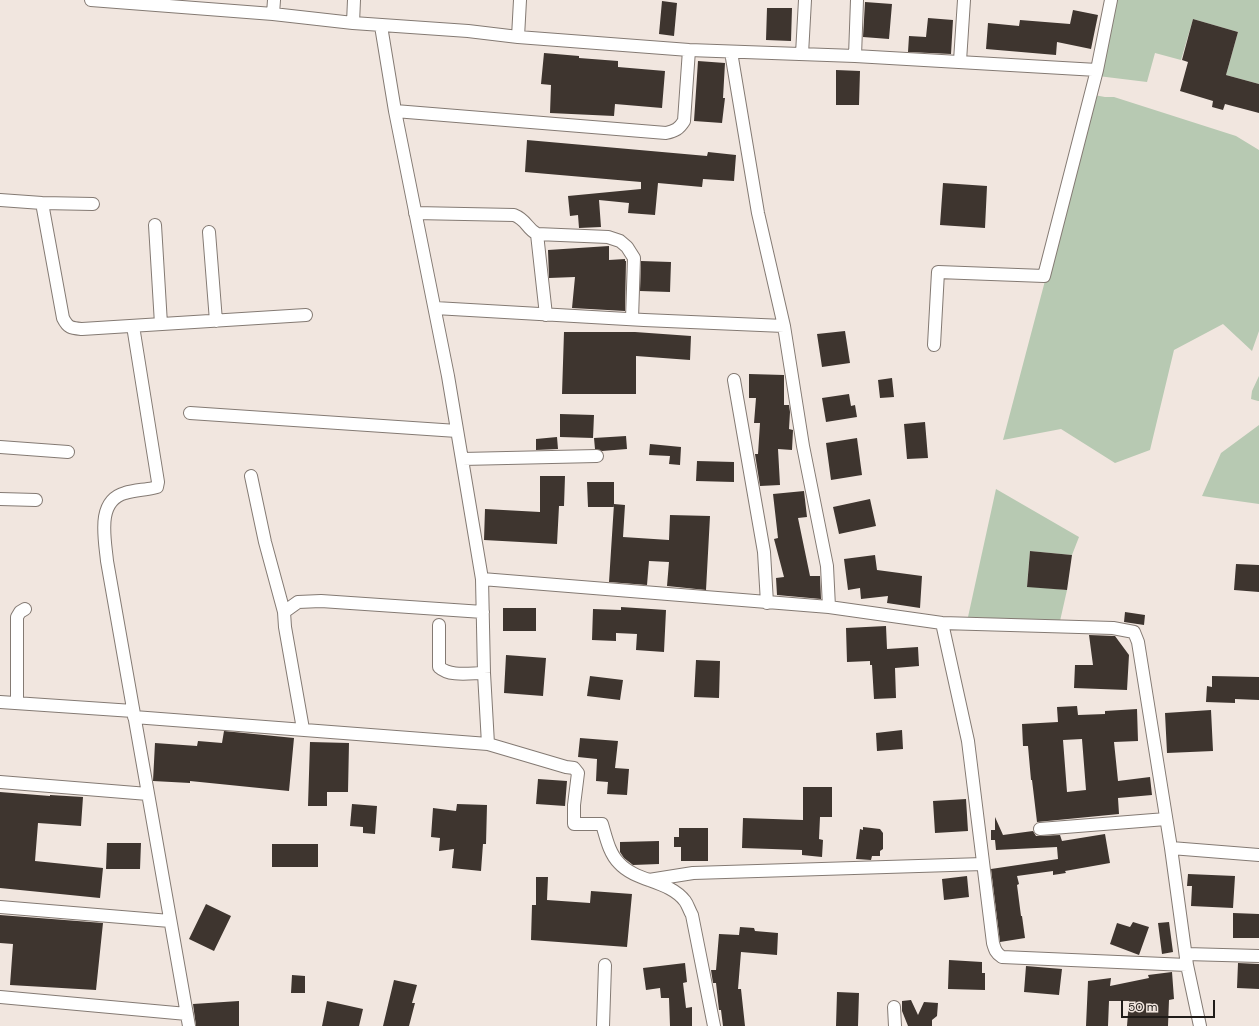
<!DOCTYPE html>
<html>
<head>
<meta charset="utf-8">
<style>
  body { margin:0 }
  #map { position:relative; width:1259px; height:1026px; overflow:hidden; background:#f1e6df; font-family:"DM Sans",sans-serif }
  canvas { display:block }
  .scale { position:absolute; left:1121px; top:1000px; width:94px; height:18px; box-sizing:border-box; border:2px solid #201c19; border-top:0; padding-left:5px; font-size:12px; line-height:14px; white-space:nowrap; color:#201c19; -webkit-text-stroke:3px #f1e6df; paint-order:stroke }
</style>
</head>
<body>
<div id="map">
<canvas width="1259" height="1026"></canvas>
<div class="scale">50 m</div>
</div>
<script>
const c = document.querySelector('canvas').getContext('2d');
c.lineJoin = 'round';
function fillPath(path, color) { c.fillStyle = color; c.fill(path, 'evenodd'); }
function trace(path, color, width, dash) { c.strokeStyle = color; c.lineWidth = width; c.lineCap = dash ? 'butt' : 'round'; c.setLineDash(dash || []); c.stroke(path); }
const green = new Path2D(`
  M1116,0H1259V84L1226,75L1238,32L1193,19L1181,60L1155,53L1147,82L1098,76Z
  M1094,95L1105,97H1114L1236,136L1259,150V331L1252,351L1223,324L1174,350L1150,450L1115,463L1061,429L1003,440Z
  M1259,376V401H1258L1251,399L1252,391Z
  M1259,425V504L1202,496L1221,453Z
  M996,489L1079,537L1072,555L1030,551L1027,586L1067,590L1060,621L968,617Z`);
const building = new Path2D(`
  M662,1L677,3L674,36L659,34Z
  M865,2L892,4L889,39L863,37Z
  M767,8H792L791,41L766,40Z
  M1073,10L1098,15L1091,49L1057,42L1056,55L986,49L988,23L1019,26L1020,20L1070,24Z
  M928,18L953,20L951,54L908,52L909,36L926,37Z
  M1193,19L1238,32L1226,75L1259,84V113L1225,104L1223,110L1212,107L1213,101L1180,91L1188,62L1182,60Z
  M544,53L579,56V58L618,61V67L665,71L662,108L615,104L614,116L550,113L551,85L541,84Z
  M698,61L725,63L723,98H725L722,123L694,121Z
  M836,70L860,71L859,105H836Z
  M527,140L707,156L708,152L736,155L734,181L703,179L702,187L658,183L655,215L628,213L629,203L599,200L601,227L579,228L578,215L570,216L568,196L641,189V182L525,172Z
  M943,183L987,186L985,228L940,225Z
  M609,246V260L625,259V261H626L625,311L572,308L575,277L549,278L548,250Z
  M641,261L671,262L670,292L640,291Z
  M845,331L850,363L822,367L817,334Z
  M564,332H635L691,336L690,360L636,356V394H562Z
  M749,374L784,375V405H789L790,412L789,429L793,430L792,450L778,449L780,485L760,486L755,454H758L760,423H754L756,398H749Z
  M892,378L894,397L880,398L878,380Z
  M849,394L851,406L855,405L857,417L826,422L822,398Z
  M560,414L594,415L593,438L560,437Z
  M925,422L928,458L907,459L904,424Z
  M626,436L627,449L602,451L595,449L594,438Z
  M557,437L558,449L536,450V439Z
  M857,438L862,475L831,480L826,443Z
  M650,444L681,447L680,465L669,464L670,456L649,455Z
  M697,461L734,462V482L696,481Z
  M540,476H565L564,506H559L557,544L484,540L485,509L540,512Z
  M587,482H614V507H588Z
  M804,491L807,517L798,518L810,576H820L821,599L777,595L776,578L784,577L774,539L778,538L773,494Z
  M870,499L876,526L839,534L833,507Z
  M614,504L625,505L623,537L669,540L670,515L710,516L706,590L667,586L669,562L649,561L647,585L609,582Z
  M1030,551L1072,555L1067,590L1027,587Z
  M875,555L877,570L922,576L920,608L887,603L888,596L861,599L860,588L848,590L844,559Z
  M1236,564L1259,565V592L1234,590Z
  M621,607L666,610L664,652L636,650L637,634L616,633V641L592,640L593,609L621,610Z
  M503,608H536V631H503Z
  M1125,612L1145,615L1144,625L1124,622Z
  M886,626L887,649L918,647L919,666L895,668L896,698L874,699L872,665H870V661L847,662L846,628Z
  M1089,635L1115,636L1129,655L1127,690L1074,688L1075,665H1093Z
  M506,655L546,658L543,696L504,693Z
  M696,660L720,661L719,698L694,697Z
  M590,676L623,680L620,700L587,696Z
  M1212,676L1259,677V700L1235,699V703L1206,702L1207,686L1212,687Z
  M1077,706L1078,715L1105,714V711L1137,709L1138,741L1114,742L1118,781L1150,777L1152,795L1118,798L1119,814L1037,822L1032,780H1031L1028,746H1023L1022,724L1058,722L1057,707ZM1082,739L1086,790L1067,792L1063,740Z
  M1211,710L1213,751L1167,753L1165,713Z
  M902,730L903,749L877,751L876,733Z
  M224,731L294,738L289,791L190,781V783L153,781L155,743L197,746L198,741L222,743Z
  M580,738L618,741L615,768L629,769L627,795L607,794L608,782L596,781L597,759L578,757Z
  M310,742L349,743L348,792H327V806H308Z
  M538,779L567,781L565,806L536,804Z
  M803,787H832V817H820L819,839L823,840L822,857L802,855V850L742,848L743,818L803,820Z
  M0,792L50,796V795L83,797L81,826L38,823L35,861L103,868L100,898L0,888Z
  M966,799L968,831L935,833L933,801Z
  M352,804L377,806L375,834L363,833V827L350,826Z
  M457,804L487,805L486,844H483L481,871L452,868L454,849L439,851L440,838L431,837L433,808L456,811Z
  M995,817L1003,835L1033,831L1036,836H1040L1060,835L1062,841L1105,834L1110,863L1065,871L1066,873L1053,875V871L1017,876L1019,884L1017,885L1021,916H1022L1025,938L1000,942L991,869L1058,859L1057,847L996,850L995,840H991V830H995Z
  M863,827L880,829L883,833V849L880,851V856H872L871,860L856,859L860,829L863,830Z
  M679,828H708V861H681V847H674V837H679Z
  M659,841V864L633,865L624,858L620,852V842Z
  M107,843H141L140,869H106Z
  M272,844H318V867H272Z
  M1188,874L1235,876L1233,908L1191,906L1192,886H1187Z
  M967,876L969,897L944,900L942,879Z
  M536,877H548L547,900L590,903L591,891L632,894L627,947L531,940L532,905H536Z
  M206,904L231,916L214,951L189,939Z
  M1233,913L1259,914V938H1233Z
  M0,915L103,923L96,990L10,985L13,944L0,943Z
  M1133,922L1149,927L1139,955L1110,944L1117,923L1130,927Z
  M1169,922L1173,952L1162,954L1158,923Z
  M740,927L754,928L755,931L778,933L777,955L741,952L738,989H741L745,1026H723L721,1010H719L716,983H713L711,970H716L719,934L739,935Z
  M949,960L982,962V973H985V990L948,989Z
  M685,963L687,982L683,983L686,1008L692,1007V1026H670L669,998H661L660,988L646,990L643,968Z
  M1238,963L1259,964V989L1237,988Z
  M1026,966L1062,969L1059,995L1024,992Z
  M1172,972L1174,999L1169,1000L1168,1026H1127L1129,1001H1109L1108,1026H1086L1088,981L1111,978L1110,986L1149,978L1148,975Z
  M292,975L305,976V993H291Z
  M394,980L417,985L412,1003H415L409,1026H383Z
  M837,992L859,993L858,1026H836Z
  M911,1000L918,1015L924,1002L938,1003L937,1016L932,1020V1026H908L902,1011V1001Z
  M239,1001V1026H196L193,1004Z
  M327,1001L363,1009L359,1026H322Z`);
const street = new Path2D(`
  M91,0L273,14L353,23L468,31L518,37L689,50L855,56L1097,70
  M273,14L274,0
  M353,23L354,0
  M381,26L395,111L448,376L482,579L484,673L488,744L566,767L574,768L578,773L574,805V824H602C606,837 609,853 619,863C636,882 669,880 685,901C688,905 689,910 692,915L714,1026
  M518,37L520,0
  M731,52L758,213L784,326L803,446L827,566L829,607
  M802,54L805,0
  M855,56L857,0
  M960,61L964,0
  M395,111L666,133C675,131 679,129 684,121L689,50
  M0,200L42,203L93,204
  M42,203L63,318C68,328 71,328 82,329L306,315
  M415,213L514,215C527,220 526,228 537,234L608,237L620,241L627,247L634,258L632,319
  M155,225L161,324
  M209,232L216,321
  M537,234L546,315
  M435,308L644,320L784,326
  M133,326L158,482L157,487L153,488C144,490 134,490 125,493C96,501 105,539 107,561L189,1026
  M934,345L938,272L1044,276L1097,70L1111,0
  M734,380L764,552L767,603
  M190,413L457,431
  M0,447L68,452
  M462,459L597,456
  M251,476L265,542L284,612
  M0,499L36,500
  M482,579L829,607L942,623L1113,628L1134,632L1138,642L1171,848L1187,965L1200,1026
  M942,623L968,741L993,943C995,950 996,953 1002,957L1187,965
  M439,625V667C450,677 470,673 484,673
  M0,702L133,711
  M17,703V617L20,612L25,609
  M134,717L488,744
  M303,729L285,627L284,612L298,602L321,601L483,612
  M0,782L148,794
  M1040,829L1166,819
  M1171,848L1259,855
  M649,880L693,873L983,864
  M0,907L170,921
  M1186,954L1259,956
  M0,997L187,1014
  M894,1007L895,1026
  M603,1026L605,965`);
fillPath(green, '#b7c9b2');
fillPath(building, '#3e352f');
trace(street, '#847a73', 14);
trace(street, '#fff', 12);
</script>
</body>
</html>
